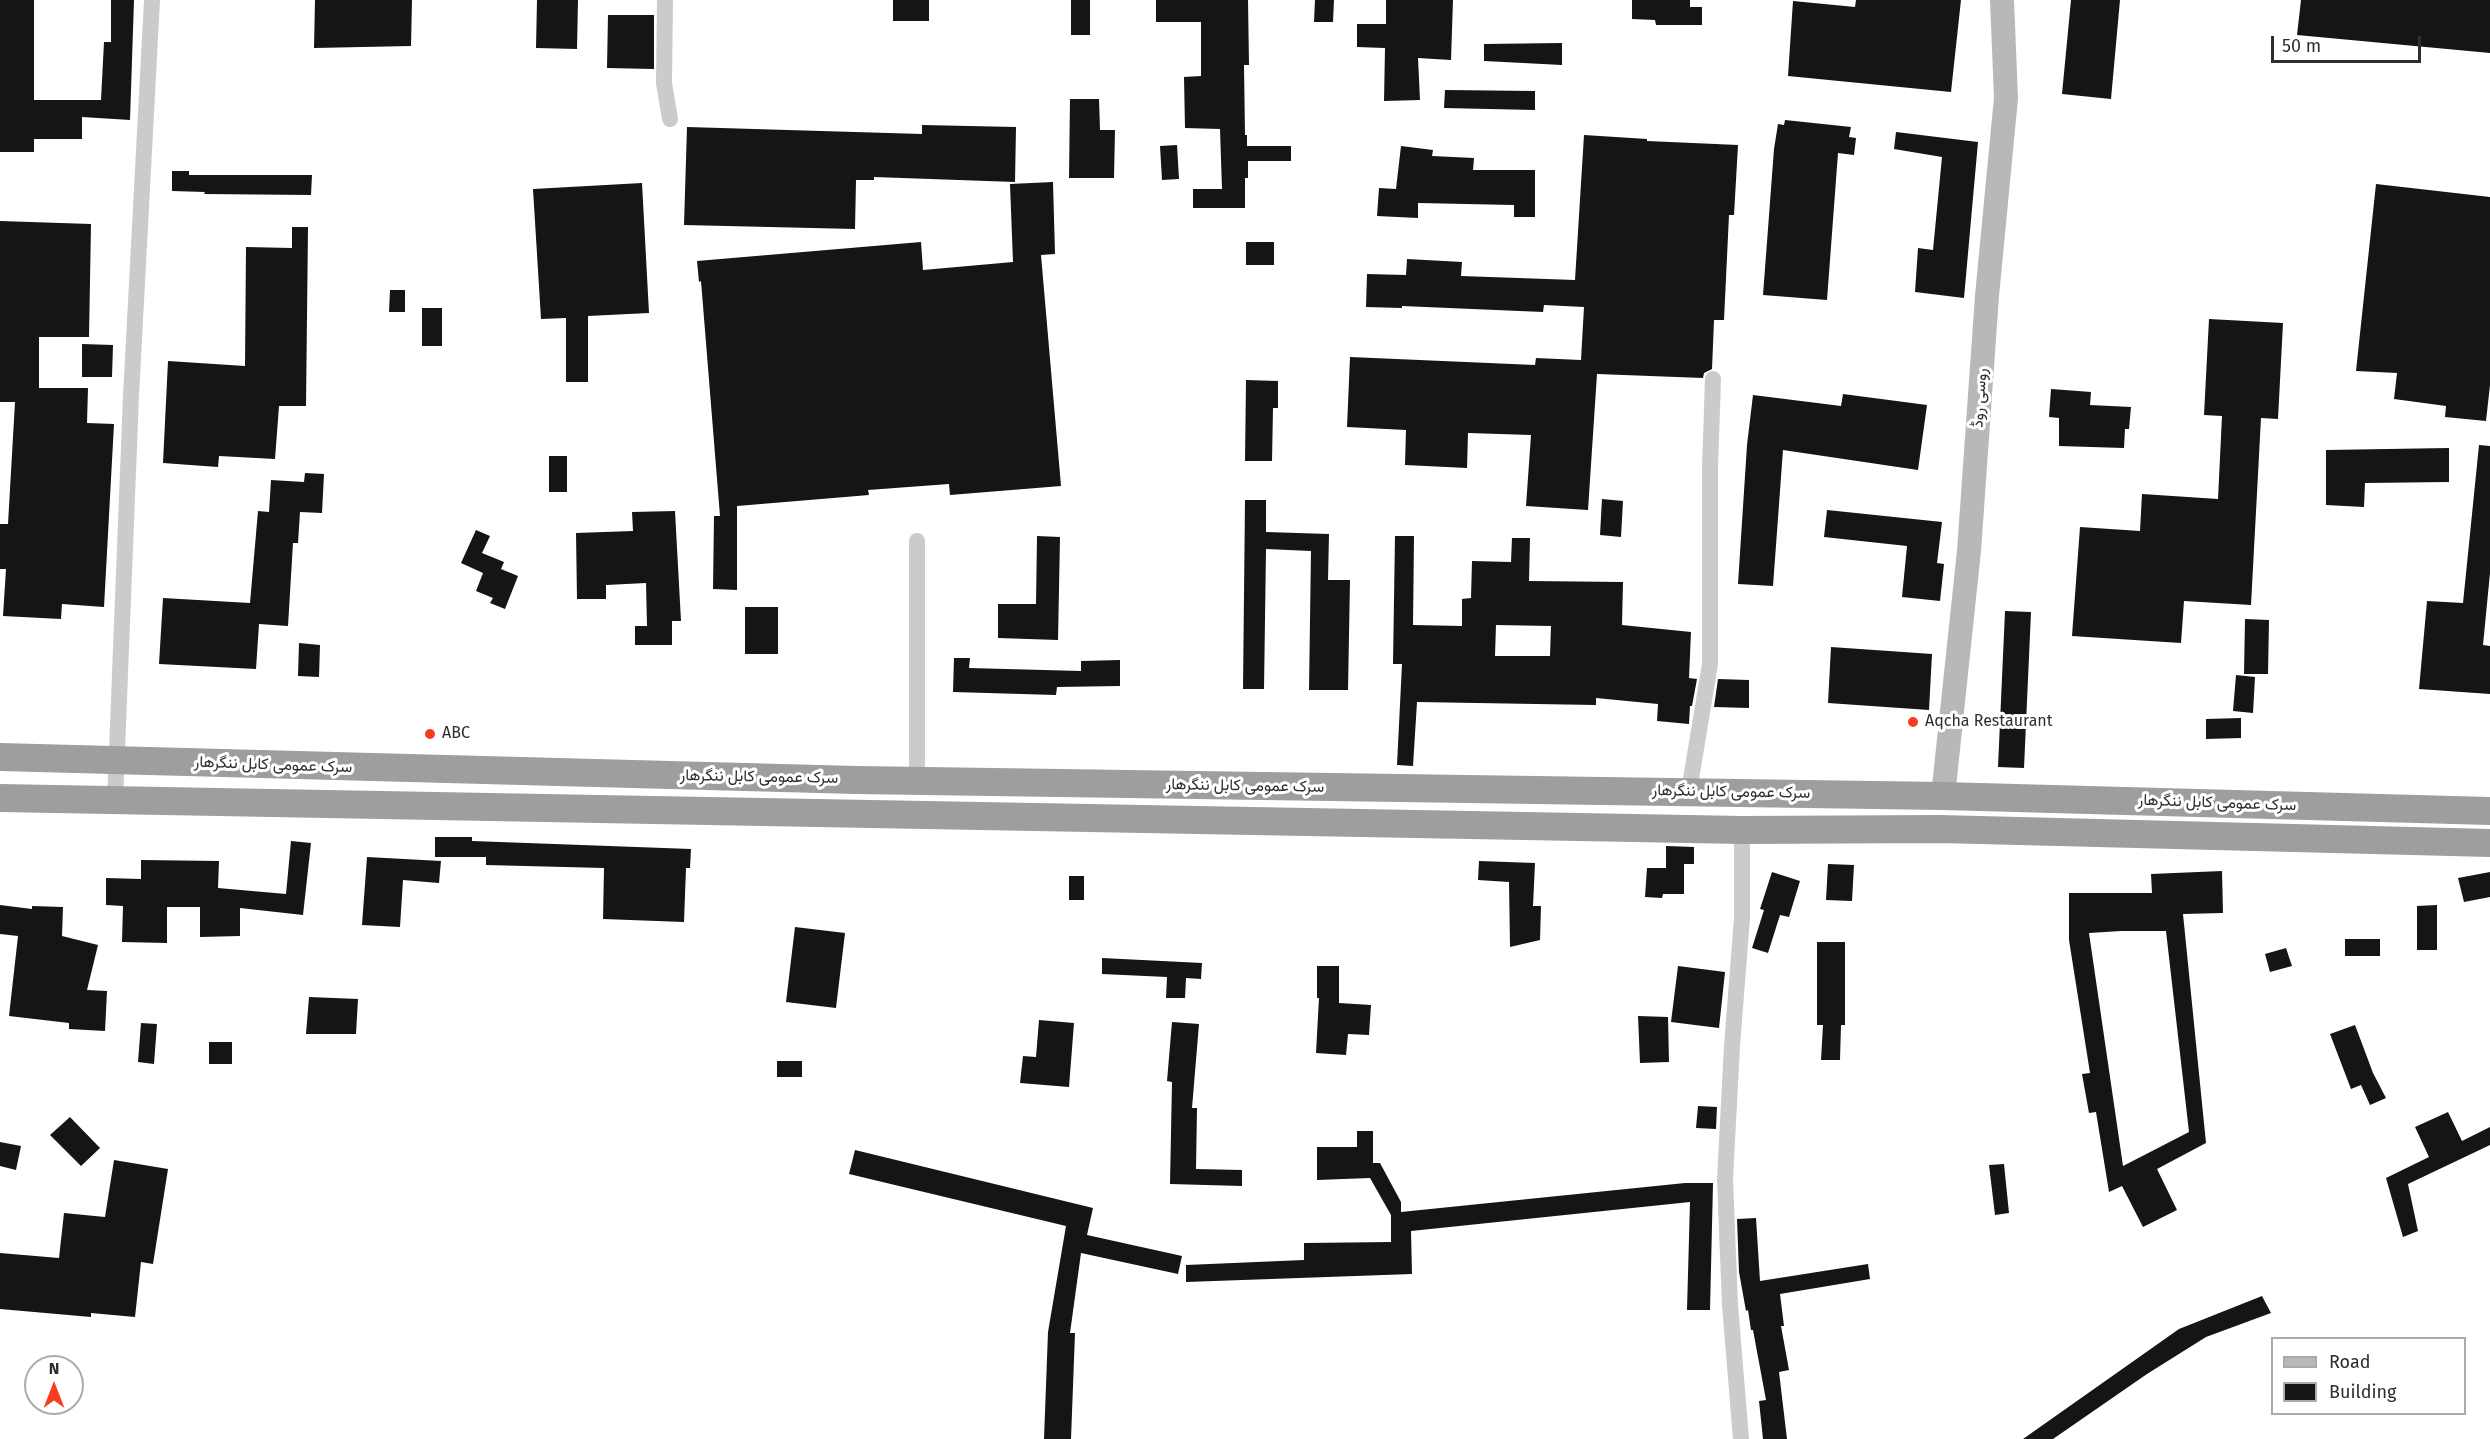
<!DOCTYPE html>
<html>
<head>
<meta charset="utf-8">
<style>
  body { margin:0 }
  #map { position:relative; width:2490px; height:1439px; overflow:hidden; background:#fff; font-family:"Fira Sans",sans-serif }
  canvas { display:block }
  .legend { position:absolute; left:2271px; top:1337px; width:195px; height:78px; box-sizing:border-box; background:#fff; border:2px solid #ababab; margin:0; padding:8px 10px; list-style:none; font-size:18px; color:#2e2e2e }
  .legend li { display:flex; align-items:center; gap:12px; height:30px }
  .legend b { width:30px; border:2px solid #ababab }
  .north { position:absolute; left:24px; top:1355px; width:60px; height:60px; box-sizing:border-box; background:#fff; border:2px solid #ababab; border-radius:50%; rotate:0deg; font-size:16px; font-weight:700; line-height:24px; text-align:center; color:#2e2e2e }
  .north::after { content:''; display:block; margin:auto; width:21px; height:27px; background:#f73d1e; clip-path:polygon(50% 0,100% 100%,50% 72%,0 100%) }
  .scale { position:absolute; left:2271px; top:36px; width:150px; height:27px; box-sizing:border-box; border:3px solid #2e2e2e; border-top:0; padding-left:8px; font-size:18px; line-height:21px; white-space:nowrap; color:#2e2e2e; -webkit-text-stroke:4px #fff; paint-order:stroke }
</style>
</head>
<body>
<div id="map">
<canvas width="2490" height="1439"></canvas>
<ul class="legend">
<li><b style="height:8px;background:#b8b8b8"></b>Road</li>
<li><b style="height:16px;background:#151515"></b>Building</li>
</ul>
<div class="north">N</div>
<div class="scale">50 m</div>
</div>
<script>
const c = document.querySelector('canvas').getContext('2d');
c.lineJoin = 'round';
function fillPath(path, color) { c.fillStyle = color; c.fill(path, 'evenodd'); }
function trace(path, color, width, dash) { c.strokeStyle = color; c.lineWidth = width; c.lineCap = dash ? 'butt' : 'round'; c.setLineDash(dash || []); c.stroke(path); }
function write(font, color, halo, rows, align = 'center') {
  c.font = font + ' "Fira Sans",Vazirmatn,sans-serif'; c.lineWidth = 6; c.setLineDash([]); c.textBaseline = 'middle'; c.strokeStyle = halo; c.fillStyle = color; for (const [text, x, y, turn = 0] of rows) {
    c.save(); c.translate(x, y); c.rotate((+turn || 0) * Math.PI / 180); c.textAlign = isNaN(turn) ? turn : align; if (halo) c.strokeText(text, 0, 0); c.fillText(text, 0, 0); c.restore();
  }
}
const building = new Path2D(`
  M0,0H34V100H101L104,42H111V0H134L130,120L82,117V139H34V152H0Z
  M315,0H412L411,46L314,48Z
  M537,0H578L577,49L536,48Z
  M893,0H929V21H893Z
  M1071,0H1090V35H1071Z
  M1156,0H1248L1249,65H1244L1245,135H1247V146H1291V161H1248V178H1245V208H1193V189H1222L1220,129L1185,128L1184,77L1201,76V22H1156Z
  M1315,0H1334L1333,22H1314Z
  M1386,0H1453L1451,60L1418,58L1420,100L1384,101L1385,48L1357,47V24H1386Z
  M1632,0H1690V7H1702V25H1656L1655,20L1632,19Z
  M1856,0H1961L1951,92L1788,76L1793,1L1855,7Z
  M2071,0H2120L2111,99L2062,94Z
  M2301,0H2490V53L2297,35Z
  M608,15H654V69L607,68Z
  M1562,43V65L1484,61V44Z
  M1445,90L1535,91V110L1444,108Z
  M1070,99H1099L1100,130H1115L1114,178H1069Z
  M1785,120L1851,127L1849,137L1856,138L1854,155L1838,153L1827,300L1763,295L1774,149L1778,124L1784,125Z
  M922,125L1016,127L1015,182L874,177V180H856L855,229L684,225L687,127L922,134Z
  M1896,132L1978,142L1964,298L1915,292L1918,248L1933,250L1942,157L1894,149Z
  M1584,135L1647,139V141L1738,145L1734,215H1729L1724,320H1714L1712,369L1704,373L1703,378L1597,374L1588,510L1526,506L1531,435L1468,433L1467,468L1405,465L1406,430L1347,427L1350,357L1535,365L1536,358L1581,360L1584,307L1544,305L1543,312L1402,306V308L1366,307L1367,274L1406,275L1407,259L1462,262L1461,276L1575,280Z
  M1177,145L1179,179L1162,180L1160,146Z
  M1401,146L1433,150L1432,156L1474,158L1473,170H1535V217H1514V205L1418,203V218L1377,216L1379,188L1396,189Z
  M172,171H189V175H312L311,195L204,194L205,192L172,191Z
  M1053,182L1055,254L1041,255L1061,486L950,495L949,484L868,490L869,495L737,506V590L713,589L714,516H720L701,281L699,282L697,261L921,242L923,270L1013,262L1010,184Z
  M642,183L649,313L588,316V382H566V318L541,319L533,189Z
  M2376,184L2490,197V385L2486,421L2445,417L2446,406L2394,399L2397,373L2356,371Z
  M0,221L91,224L89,337H39V388H88L87,423L114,424L104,607L62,604L61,619L3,616L6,569H0V524H8L15,402H0Z
  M292,227H308L306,406H279L275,459L219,456L218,467L163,463L168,361L245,366L246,247L292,248Z
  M1246,242H1274V265H1246Z
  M390,290H405V312H389Z
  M422,308H442V346H422Z
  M2209,319L2283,323L2278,419L2261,418L2251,605L2184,601L2181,643L2072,636L2080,527L2140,531L2142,494L2218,499L2222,416L2204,415Z
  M82,344L113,345L112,377H82Z
  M1246,380L1278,381V408H1273L1272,461H1245Z
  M2051,389L2091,392L2090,405L2131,407L2129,429H2125L2124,448L2059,446V418L2049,417Z
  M1843,394L1927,405L1918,470L1783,450L1773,586L1738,584L1747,445L1753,395L1841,406Z
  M2479,445L2490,446V573L2483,645L2490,646V694L2419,689L2427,601L2463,603Z
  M2449,448V482L2365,483L2364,507L2326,505V450Z
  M549,456H567V492H549Z
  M305,473L324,474L322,513L300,512L298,543H293L288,626L259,624L256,669L159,664L163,598L250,603L258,511L269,512L271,480L304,482Z
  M1602,499L1623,501L1621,537L1600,535Z
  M1245,500H1266V532L1329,534L1328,580H1350L1348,690H1309L1311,551L1266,549L1264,689H1243Z
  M1827,510L1942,522L1937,563L1944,564L1940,601L1902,597L1907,546L1824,537Z
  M675,511L681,621H672V645H635V626H647L646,583L606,585V599H577L576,533L633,531L632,512Z
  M476,530L490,536L482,553L504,562L501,569L518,576L505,609L490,603L493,598L476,591L483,573L461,563Z
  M1037,536L1060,537L1058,640L998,638V604H1036Z
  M1395,536H1414L1413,625L1462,626V599L1471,598L1472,561L1511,562L1512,538H1530L1529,581L1623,582L1622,625L1691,632L1689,678L1697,679L1692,706H1690L1689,724L1657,721L1658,704L1596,698V705L1417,702L1413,766L1397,765L1402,664H1393ZM1496,625L1551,626L1550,656H1495Z
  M745,607H778V654H745Z
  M2005,611L2031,612L2024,768L1998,767Z
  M2245,619L2269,620L2268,674H2244Z
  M299,643L320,645L319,677L298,676Z
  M1831,647L1932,654L1929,710L1828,703Z
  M954,658H970L969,668L1081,671V661L1120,660V686L1057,687L1056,695L953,692Z
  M2236,675L2255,677L2253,713L2233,711Z
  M1718,679L1749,680V708L1714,707Z
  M2241,718V738L2206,739V719Z
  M435,837H472V841L691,849L690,868H686L684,922L603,919L604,868L486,865V857H435Z
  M291,841L311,843L303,915L240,908V936L200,937V907H167V943L122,942L123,906L106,905V878L141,879V860L219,861L218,888L286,894Z
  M1666,846L1694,847V864H1684V894H1663L1662,898L1645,897L1647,868H1666Z
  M367,857L441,861L439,883L403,880L400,927L362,925Z
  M1479,861L1535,863L1533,906H1541L1540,940L1510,947L1509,882L1478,880Z
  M1828,864L1854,865L1852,901L1826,900Z
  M2222,871L2223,913L2183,914L2206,1143L2157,1169L2177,1210L2143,1227L2122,1186L2109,1192L2096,1112L2089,1113L2082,1074L2090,1073L2069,940V893H2152L2151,874ZM2121,931H2166L2189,1132L2123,1166L2089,933Z
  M1772,872L1800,881L1789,917L1780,915L1768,953L1752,948L1764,910L1760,909Z
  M2490,872V897L2464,902L2458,878Z
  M1069,876H1084V900H1069Z
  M0,905L32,909V906L63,907L62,936L98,945L87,990L107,991L105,1031L69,1029V1023L9,1016L18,936L0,934Z
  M2437,905V950H2417V906Z
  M795,927L845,933L836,1008L786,1002Z
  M2345,939H2380V956H2345Z
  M1817,942H1845V1025H1841L1840,1060H1821L1823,1025H1817Z
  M2286,948L2292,966L2270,972L2265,954Z
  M1102,958L1202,963L1201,979L1186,978L1185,998H1166L1167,977L1102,974Z
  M1317,966H1339V1003L1371,1005L1369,1035L1348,1034L1346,1055L1316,1053L1319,998H1317Z
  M1678,966L1725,972L1719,1028L1671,1022Z
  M309,997L358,999L356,1034H306Z
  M1638,1016L1668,1017L1669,1062L1640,1063Z
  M1039,1020L1074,1023L1069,1087L1020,1083L1023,1056L1036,1057Z
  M1172,1022L1199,1024L1192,1108H1197L1196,1169L1242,1170V1186L1170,1184L1172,1082L1167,1081Z
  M141,1023L157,1024L154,1064L138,1062Z
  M2355,1025L2373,1073L2386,1098L2370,1105L2361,1085L2351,1089L2330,1034Z
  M209,1042H232V1064H209Z
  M777,1061H802V1077H777Z
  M1698,1106L1717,1107L1716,1129L1696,1128Z
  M2448,1112L2462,1141L2490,1127V1145L2408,1184L2418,1231L2403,1237L2386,1178L2429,1157L2415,1127Z
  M70,1117L100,1148L81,1166L50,1135Z
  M1357,1131H1373V1163H1380L1401,1202V1212L1685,1183H1713L1710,1310H1687L1690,1202L1411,1231L1412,1274L1186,1282V1265L1304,1260V1243L1391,1242V1215L1370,1178L1317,1180V1147H1357Z
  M0,1142L21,1146L16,1170L0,1166Z
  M855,1150L1093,1208L1087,1235L1182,1256L1178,1274L1081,1253L1070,1333H1075L1071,1439H1044L1048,1332L1066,1226L849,1174Z
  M114,1160L168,1169L153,1264L141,1262L135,1317L91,1313V1317L0,1309V1253L59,1258L64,1213L105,1217Z
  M2004,1164L2009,1213L1995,1215L1989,1165Z
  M1756,1218L1760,1281L1868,1264L1870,1279L1780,1294L1784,1326H1781L1789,1370L1779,1372L1787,1439H1763L1759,1401L1766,1400L1753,1330H1751L1748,1310L1746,1311L1739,1272L1737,1219Z
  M2262,1296L2271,1313L2206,1337L2147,1374L2053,1439H2023L2179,1329Z`);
const minor = new Path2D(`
  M665,0L664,83L670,119
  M917,541V780
  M1689,791L1710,664V467L1713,379
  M115,800L131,396L152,0
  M1741,1439L1730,1305L1725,1179L1732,1046L1742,918V830`);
const secondary = new Path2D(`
  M1943,796L1969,551L1987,296L2006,98L2002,0`);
const trunk = new Path2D(`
  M0,757L856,780L1943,796L2490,811
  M0,798L1742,830L1940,829L2490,843`);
const markers = [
  [1913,722,6,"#f73d1e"],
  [430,734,6,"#f73d1e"]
];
const streetNames = [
  ["روسی روڈ",1980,398,-86],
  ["سرک عمومی کابل ننگرهار",273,765,2],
  ["سرک عمومی کابل ننگرهار",759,777,1],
  ["سرک عمومی کابل ننگرهار",1245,786,1],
  ["سرک عمومی کابل ننگرهار",1731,792,1],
  ["سرک عمومی کابل ننگرهار",2217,803,2]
];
const poiNames = [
  ["Aqcha Restaurant",1925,722],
  ["ABC",442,734]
];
fillPath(building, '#151515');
trace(minor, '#cbcbcb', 16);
trace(secondary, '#b8b8b8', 24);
trace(trunk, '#9e9e9e', 28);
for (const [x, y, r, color] of markers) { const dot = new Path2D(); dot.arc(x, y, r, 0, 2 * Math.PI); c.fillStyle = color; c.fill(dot); trace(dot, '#fff', 2); }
write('16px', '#2e2e2e', '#fff', streetNames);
write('16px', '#2e2e2e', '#fff', poiNames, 'left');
</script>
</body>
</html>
